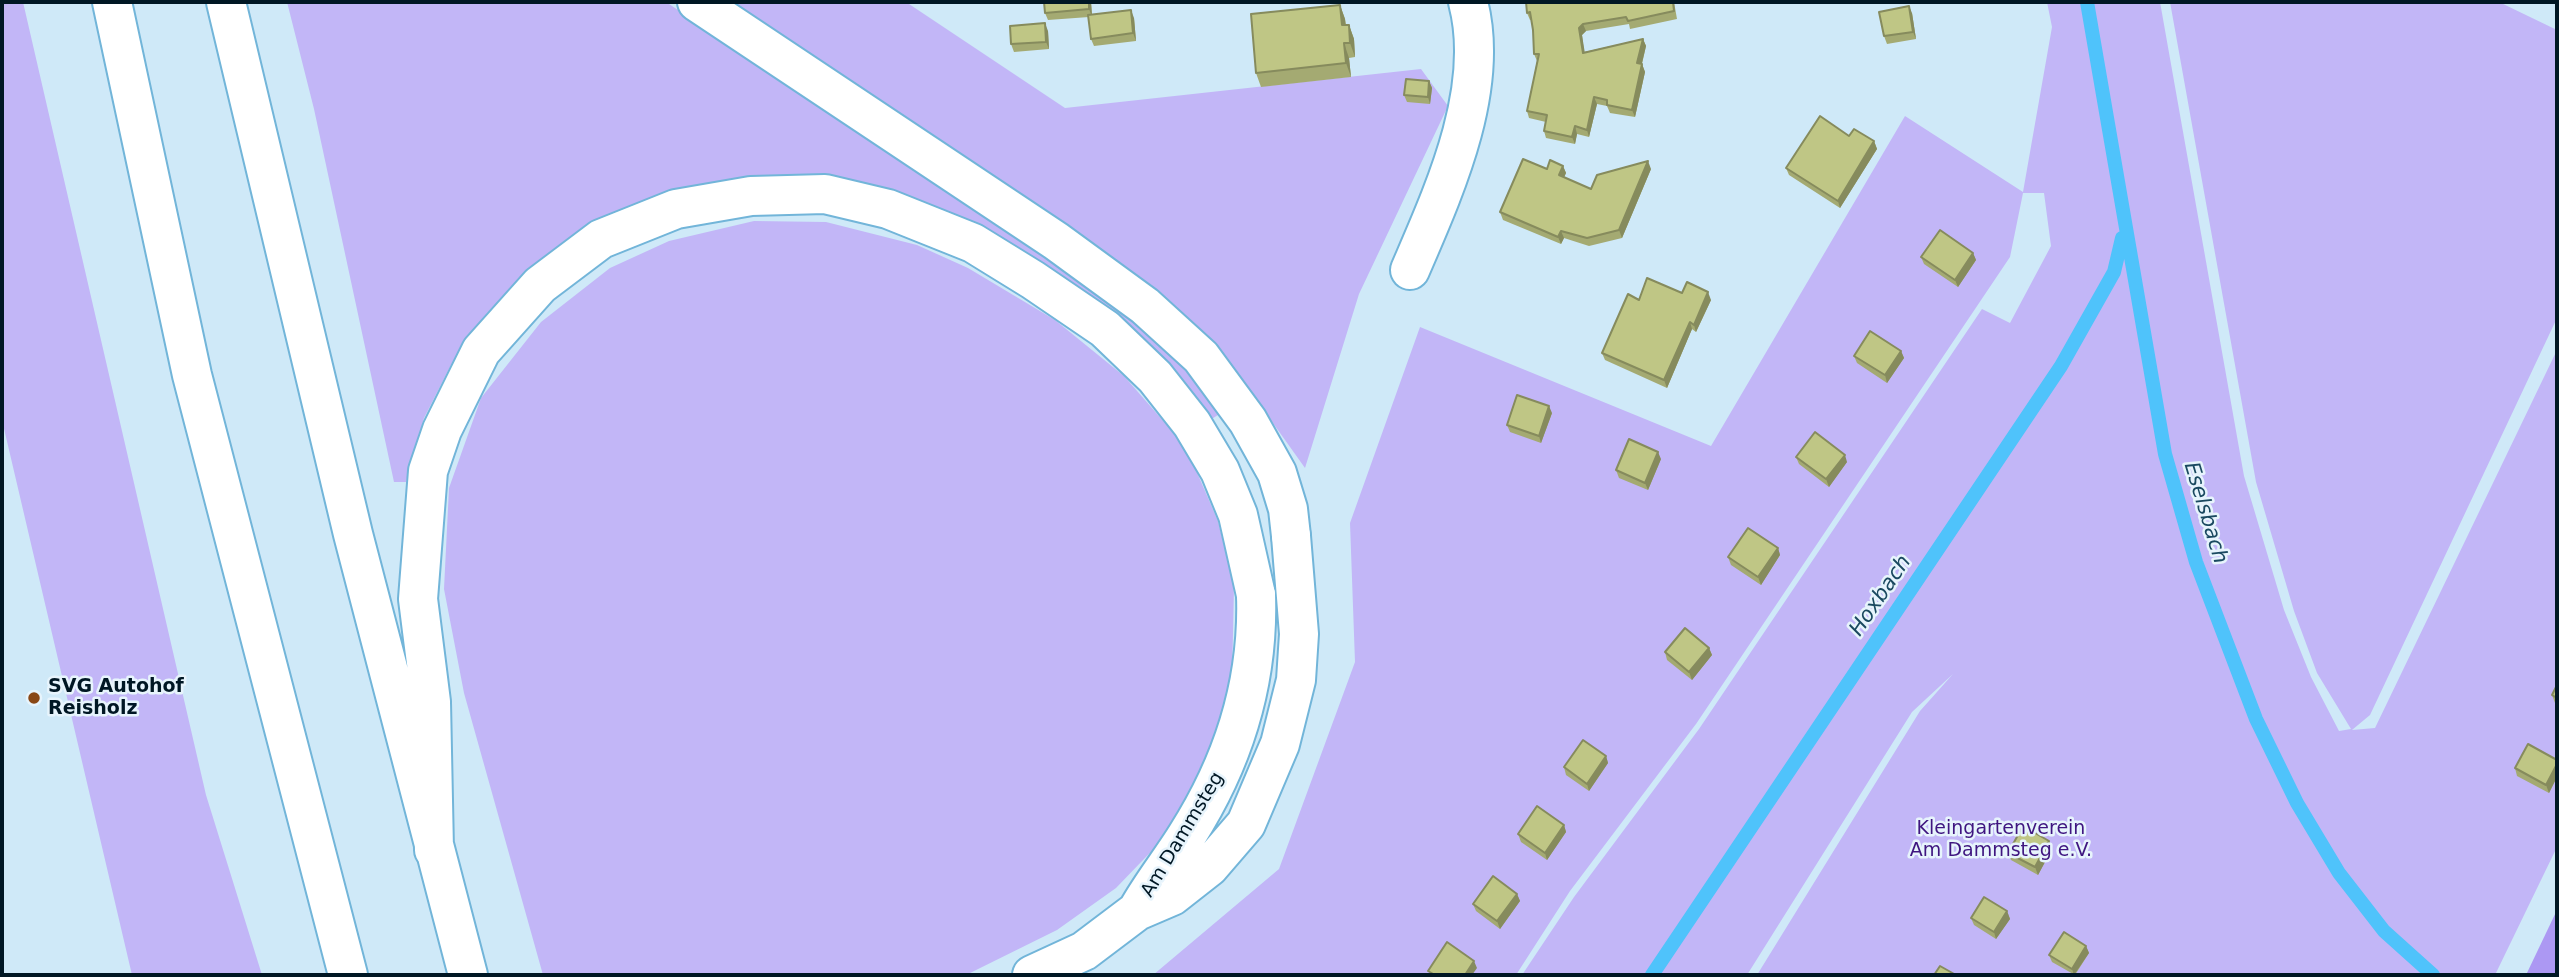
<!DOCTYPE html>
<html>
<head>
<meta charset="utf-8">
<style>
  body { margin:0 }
  #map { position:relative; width:2559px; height:977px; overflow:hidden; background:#cfe9f8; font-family:"DejaVu Sans",sans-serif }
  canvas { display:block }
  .frame { position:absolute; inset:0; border:4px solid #001724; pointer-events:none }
</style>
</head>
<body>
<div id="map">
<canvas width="2559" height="977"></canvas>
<div class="frame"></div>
</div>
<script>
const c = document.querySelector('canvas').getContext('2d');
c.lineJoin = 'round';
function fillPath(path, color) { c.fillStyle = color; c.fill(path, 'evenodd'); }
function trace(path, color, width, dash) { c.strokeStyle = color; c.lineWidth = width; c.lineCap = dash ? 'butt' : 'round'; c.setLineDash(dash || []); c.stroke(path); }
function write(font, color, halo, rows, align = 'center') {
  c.font = font + ' "DejaVu Sans",sans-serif'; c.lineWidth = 5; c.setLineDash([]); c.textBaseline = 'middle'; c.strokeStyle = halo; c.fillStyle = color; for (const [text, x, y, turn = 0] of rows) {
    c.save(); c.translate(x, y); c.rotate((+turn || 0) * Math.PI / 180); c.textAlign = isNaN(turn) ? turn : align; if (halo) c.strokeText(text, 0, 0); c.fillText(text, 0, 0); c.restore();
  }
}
const green = new Path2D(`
  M2,2H23L206,795L262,975H132L2,420Z
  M287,2H666L1097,290L1150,329L1226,410L1210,420L1091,303L782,179L544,260L488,312L451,365L424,418L406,482H394L314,109Z
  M728,2H906L1065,108L1421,69L1448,106L1359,294L1305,468L1218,346L1162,294L1089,241Z
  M2047,2H2160L2244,476L2284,610L2311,677L2339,731L2351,729L2317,673L2294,611L2256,482L2170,2H2499L2557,30V318L2370,715L2352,730L2375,728L2557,350V847L2495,975H1757L1920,711L1953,674L1912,712L1747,975H1522L1574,897L1699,729L1982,309L2010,323L2051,246L2044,193H2023L2010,257L1696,724L1570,891L1516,975H1153L1279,869L1355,662L1350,523L1420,327L1711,446L1905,116L2023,192L2052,27Z
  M754,221L826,222L917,245L968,268L1055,320L1124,376L1186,447L1218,521L1234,587L1232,679L1210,759L1170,832L1116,888L1057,930L966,975H543L464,693L444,589L449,488L481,398L541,322L610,268L669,241Z`);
const forest = new Path2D(`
  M2557,910V975H2526Z`);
const stream = new Path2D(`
  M2087,2L2165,454L2196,562L2256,719L2297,803L2339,873L2384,931L2433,975
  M1652,975L2061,366L2114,272L2122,238`);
const street = new Path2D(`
  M1410,270C1444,191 1491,89 1468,2`);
const secondary = new Path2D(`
  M1137,911C1152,884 1171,861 1187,835C1234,761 1259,683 1256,595
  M1032,975L1084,951L1137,911L1172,896L1209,867L1246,824L1280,744L1296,680L1299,634L1291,536`);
const highway = new Path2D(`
  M112,2L192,375L348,975
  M226,2L353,534L468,975
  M697,2L1056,241L1145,306L1201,357L1248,421L1277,473L1288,509L1291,536
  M434,850L431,702L418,599L428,471L442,430L481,351L540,285L601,239L676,209L751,196L825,194L888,209L973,243L1033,280L1105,329L1155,377L1192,424L1220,471L1238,515L1256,595`);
const wall = new Path2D(`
  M1044,2H1091L1092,14L1134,18L1136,41L1094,46L1091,39L1089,17L1048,20L1045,13Z
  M1674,2L1677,19L1630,29L1629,24L1586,31L1582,35L1584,52L1643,39L1646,46L1642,64L1645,72L1635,117L1610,113L1607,106L1597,104L1589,137L1577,134L1575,144L1546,138L1544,131L1546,122L1529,118L1527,111L1537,61L1534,54L1533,30L1532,20H1530L1527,13Z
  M1340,5L1345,19L1346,25H1349L1354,39L1355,57L1349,58L1351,77L1261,87L1256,73Z
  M1912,13L1916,39L1887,44L1884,36Z
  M1048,31L1049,49L1014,52L1011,44Z
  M1429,81L1432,88L1430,104L1407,102L1404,95Z
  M1849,136L1874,141L1877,149L1840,208L1789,175L1786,168Z
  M1563,166L1566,173L1564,177L1591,189L1651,169L1622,238L1589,246L1564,238L1561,244L1503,220L1500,212L1547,169Z
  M1973,253L1976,260L1958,287L1924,264L1921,257Z
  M1682,293L1711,300L1696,332L1692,329L1667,388L1605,360L1602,353L1639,300Z
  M1901,351L1904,358L1887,383L1857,363L1854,356Z
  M1552,413L1541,443L1510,432L1507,425Z
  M1796,457L1847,462L1829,487L1799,464Z
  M1661,459L1648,490L1619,478L1616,470Z
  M1778,548L1780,555L1761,585L1731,565L1728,557Z
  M1709,648L1712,655L1692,680L1667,660L1665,652Z
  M2557,685V704L2555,703L2552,695Z
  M1606,756L1608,763L1589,791L1566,775L1564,767Z
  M2557,760V777L2549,793L2517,776L2515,768Z
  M1564,825L1566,832L1547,860L1521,842L1518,834Z
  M2049,841L2052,849L2038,875L2011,860L2008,853Z
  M1517,894L1520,901L1500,929L1476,911L1473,904Z
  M2007,911L2010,919L1996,939L1974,925L1971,918Z
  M2086,946L2089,953L2075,975L2052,962L2049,955Z`);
const shadedWall = new Path2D(`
  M1089,2H1091L1092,17L1089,9Z
  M1340,5L1345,19L1347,40L1342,25Z
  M1909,6L1912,13L1916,39L1913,32Z
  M1131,10L1134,18L1136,41L1133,33Z
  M1045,23L1048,31L1049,49L1046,42Z
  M1583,24L1586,31L1582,35L1586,60L1583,53L1579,28Z
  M1349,25L1354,39L1355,57L1350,43Z
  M1643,39L1646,46L1640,71L1637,63Z
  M1344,43L1349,58L1351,77L1346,63Z
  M1642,64L1645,72L1635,117L1632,110Z
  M1429,81L1432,88L1430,104L1428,97Z
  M1594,97L1597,104L1589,137L1587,130Z
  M1575,126L1577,134L1575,144L1572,137Z
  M1874,141L1877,149L1840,208L1838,201Z
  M1648,161L1651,169L1622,238L1619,230Z
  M1563,166L1566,173L1562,182L1559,175Z
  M1561,231L1564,238L1561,244L1558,237Z
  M1973,253L1976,260L1958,287L1955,280Z
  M1708,292L1711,300L1696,332L1694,325Z
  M1690,322L1692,329L1667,388L1664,380Z
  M1901,351L1904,358L1887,383L1885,375Z
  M1549,406L1552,413L1541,443L1539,436Z
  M1658,452L1661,459L1648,490L1645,483Z
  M1845,455L1847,462L1829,487L1826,479Z
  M1778,548L1780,555L1761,585L1758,577Z
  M1709,648L1712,655L1692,680L1689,672Z
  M1606,756L1608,763L1589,791L1587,784Z
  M2557,764V777L2549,793L2546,785Z
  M1564,825L1566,832L1547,860L1545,853Z
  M2049,841L2052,849L2038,875L2035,867Z
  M1517,894L1520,901L1500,929L1497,921Z
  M2007,911L2010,919L1996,939L1994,932Z
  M2086,946L2089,953L2074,975L2072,969Z
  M1474,961L1477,968L1472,975H1465Z`);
const building = new Path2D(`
  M1044,2H1089V9L1045,13Z
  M1526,2H1673L1674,11L1628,21L1626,17L1583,24L1579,28L1583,53L1643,39L1637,63L1642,64L1632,110L1607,105V100L1594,97L1587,130L1575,126L1572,137L1544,131L1547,115L1527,111L1539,54H1534L1533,30L1530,12L1527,13Z
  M1340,5L1342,25H1349L1350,43H1344L1346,63L1256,73L1251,14Z
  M1909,6L1913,32L1884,36L1879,12Z
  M1131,10L1133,33L1091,39L1088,15Z
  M1045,23L1046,42L1011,44L1010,26Z
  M1406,79L1429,81L1428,97L1404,95Z
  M1820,116L1849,136L1854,129L1874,141L1838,201L1786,168Z
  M1523,159L1547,169L1550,160L1563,166L1559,175L1591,189L1597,175L1648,161L1619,230L1587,238L1561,231L1558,237L1500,212Z
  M1940,230L1973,253L1955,280L1921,257Z
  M1647,278L1682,293L1687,282L1708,292L1694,325L1690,322L1664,380L1602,353L1628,294L1639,300Z
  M1870,331L1901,351L1885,375L1854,356Z
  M1517,395L1549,406L1539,436L1507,425Z
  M1815,432L1845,455L1826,479L1796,457Z
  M1629,439L1658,452L1645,483L1616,470Z
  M1748,528L1778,548L1758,577L1728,557Z
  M1685,628L1709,648L1689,672L1665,652Z
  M2557,685V698L2552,695Z
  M1583,740L1606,756L1587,784L1564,767Z
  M2528,744L2557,760V764L2546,785L2515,768Z
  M1537,806L1564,825L1545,853L1518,834Z
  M2023,826L2049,841L2035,867L2008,853Z
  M1493,876L1517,894L1497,921L1473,904Z
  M1984,897L2007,911L1994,932L1971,918Z
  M2064,932L2086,946L2072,969L2049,955Z
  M1447,942L1474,961L1465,975H1435L1428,971Z
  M1940,966L1956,975H1934Z`);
const markers = [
  [34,698,7,"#894715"]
];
const poiNames = [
  ["SVG Autohof",48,687],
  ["Reisholz",48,709]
];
const parkNames = [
  ["Kleingartenverein",2001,829],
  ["Am Dammsteg e.V.",2001,851]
];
const streetNames = [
  ["Am Dammsteg",1183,835,-59]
];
const waterNames = [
  ["Eselsbach",2205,513,73],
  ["Hoxbach",1881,596,-56]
];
fillPath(green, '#c2b6f7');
fillPath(forest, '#ac98f3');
trace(stream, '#4fc3fb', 14);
trace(street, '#72b5d9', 42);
trace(secondary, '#72b5d9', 42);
trace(highway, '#72b5d9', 42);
trace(street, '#fff', 38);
trace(secondary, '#fff', 38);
trace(highway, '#fff', 38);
fillPath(wall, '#a4aa72');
fillPath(shadedWall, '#868b5d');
fillPath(building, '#bfc685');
trace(building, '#868b5d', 2);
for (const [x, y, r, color] of markers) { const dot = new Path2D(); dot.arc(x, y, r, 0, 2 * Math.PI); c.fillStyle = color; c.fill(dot); trace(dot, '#e7f4fc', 2.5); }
write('bold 19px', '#001724', '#e7f4fc', poiNames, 'left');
write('19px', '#3f1680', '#e7f4fc', parkNames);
write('19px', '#001724', '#e7f4fc', streetNames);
write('italic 21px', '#1a4960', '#e7f4fc', waterNames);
</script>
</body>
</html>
